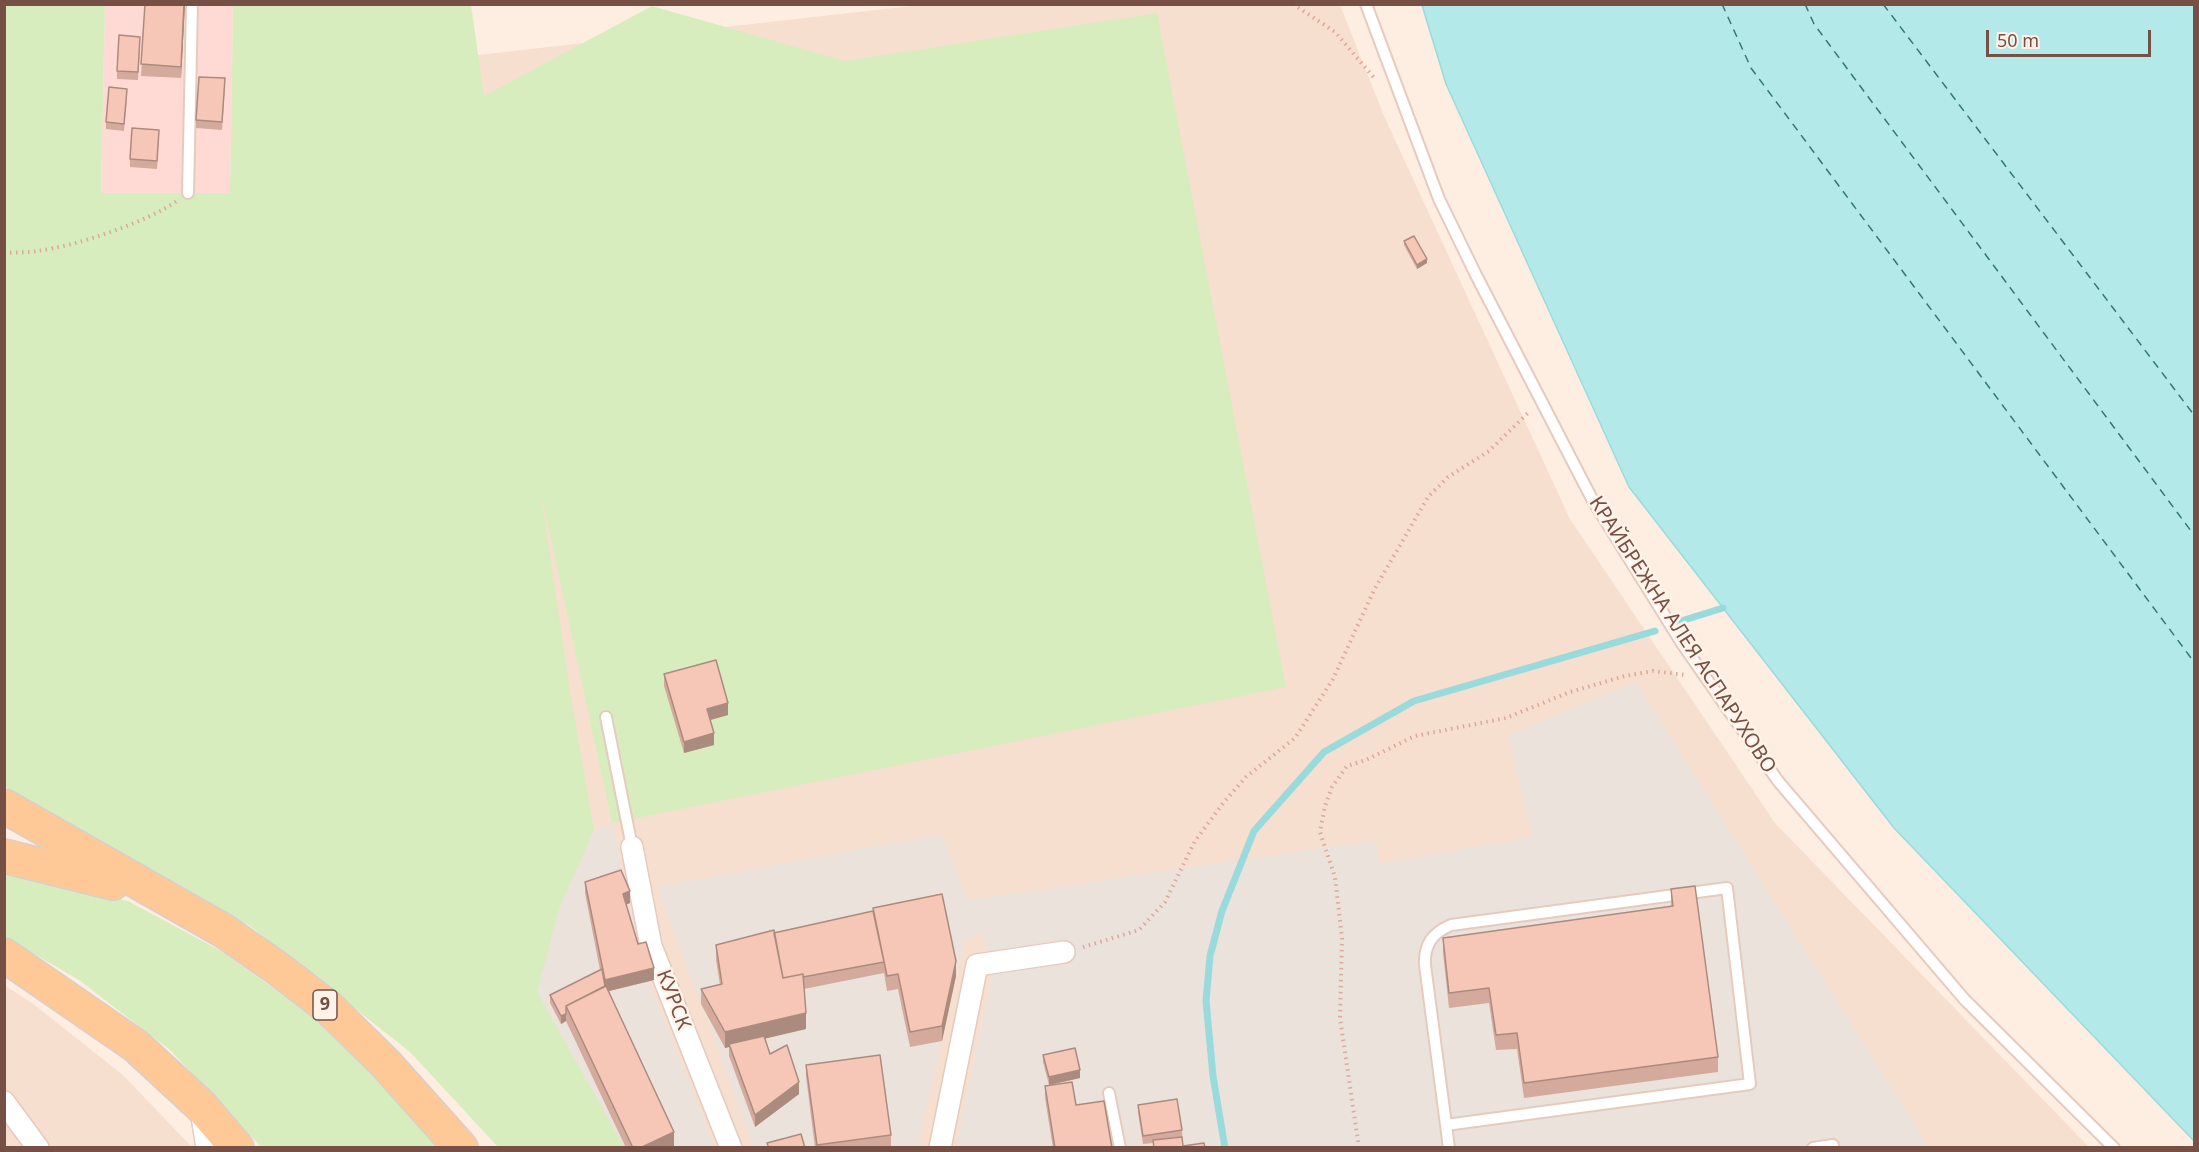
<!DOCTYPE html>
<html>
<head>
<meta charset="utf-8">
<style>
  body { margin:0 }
  #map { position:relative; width:2199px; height:1152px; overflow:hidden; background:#feeee1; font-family:"Noto Sans",sans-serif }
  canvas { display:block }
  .frame { position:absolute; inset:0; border:6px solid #775045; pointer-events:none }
  .scale { position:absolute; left:1986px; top:30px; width:165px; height:27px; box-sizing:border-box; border:3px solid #775045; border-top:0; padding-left:8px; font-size:18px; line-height:21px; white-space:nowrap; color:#775045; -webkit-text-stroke:4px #fff3e9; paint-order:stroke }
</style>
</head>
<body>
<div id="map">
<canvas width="2199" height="1152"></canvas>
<div class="frame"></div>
<div class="scale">50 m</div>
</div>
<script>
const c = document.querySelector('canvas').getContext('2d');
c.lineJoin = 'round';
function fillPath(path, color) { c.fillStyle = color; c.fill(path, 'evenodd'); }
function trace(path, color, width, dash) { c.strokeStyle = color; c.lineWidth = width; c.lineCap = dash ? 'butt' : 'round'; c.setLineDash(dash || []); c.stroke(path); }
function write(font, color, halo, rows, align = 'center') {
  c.font = font + ' "Noto Sans",sans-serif'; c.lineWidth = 5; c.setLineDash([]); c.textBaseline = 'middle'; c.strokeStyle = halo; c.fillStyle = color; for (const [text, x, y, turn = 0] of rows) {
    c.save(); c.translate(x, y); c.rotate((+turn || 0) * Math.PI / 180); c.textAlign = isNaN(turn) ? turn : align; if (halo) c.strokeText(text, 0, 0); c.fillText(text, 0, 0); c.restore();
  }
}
const residential = new Path2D(`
  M920,5H1340L1384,116L1570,519L1775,823L2089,1147H606L522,994L478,55Z
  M4,985L32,1003L123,1075L192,1147H5Z`);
const commercial = new Path2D(`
  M105,5H233L230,194L101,193Z`);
const industrial = new Path2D(`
  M1636,682L1929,1147H956L992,975L981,931L964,941L920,1136L922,1147H754L657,887L941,834L969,900L1376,840L1380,863L1532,837L1508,735Z
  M612,823L645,973L715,1147H624L537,992L559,909L594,830Z`);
const green = new Path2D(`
  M5,5H105L101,193H230L233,5H471L484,96L652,6L845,61L1157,13L1286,687L612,823L541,493L570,691L594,830L559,909L537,992L624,1147H498L410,1052L250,926L40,817L5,786Z
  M5,873L128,901L223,952L315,1018L398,1095L444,1147H261L170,1050L79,980L5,937Z`);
const water = new Path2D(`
  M1422,5H2194V1141L1894,828L1629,487L1446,84Z`);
const stream = new Path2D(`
  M1681,621L1723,608
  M1225,1148L1213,1076L1206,1001L1210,956L1222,911L1254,831L1324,752L1414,701L1655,631`);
const ferry = new Path2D(`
  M1722,4L1751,68L2194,662
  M1805,4L1814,24L2194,535
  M1883,4L2194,415`);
const path = new Path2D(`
  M1293,4L1335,32L1376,80
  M4,253C15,252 27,253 37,251C76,246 145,223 177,201
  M1083,947L1139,930L1165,902L1195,841L1224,802L1246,777L1295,738L1333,679L1374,590L1428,497L1448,477L1489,451L1530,411
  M1359,1148L1340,1018L1342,938L1335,877L1320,832L1325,806L1332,787L1347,766L1366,760L1415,736L1506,718L1570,692L1625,676L1653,671L1685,675`);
const service = new Path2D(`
  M1366,4L1439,199L1476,275L1592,499L1683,645L1778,781L1965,1000L2114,1148
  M188,193L192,4
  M606,717L632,847
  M1109,1093L1120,1148
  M1446,1125L1750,1084L1727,888L1451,925C1432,933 1424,945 1425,965L1446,1125L1449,1148
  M1813,1148L1833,1145`);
const minor = new Path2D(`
  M632,847L651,946L731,1148
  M4,1102L38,1148
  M201,1110L207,1148
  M940,1148L977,965L1064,952`);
const primary = new Path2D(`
  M4,806L224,931L277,968L328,1007L386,1064L461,1148
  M4,856L113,883
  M4,955L136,1046L201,1106L237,1148`);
const wall = new Path2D(`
  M145,4H185L181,78L141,76Z
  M140,45L138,80L117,79V71Z
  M225,86L222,130L196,128V120Z
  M127,97L124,131L106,129V122Z
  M159,138L157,169L130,167V159Z
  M1404,241L1427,263L1417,269L1404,245Z
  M664,674L728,715L710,720L714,745L684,753L664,686Z
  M585,882L630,903L626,904L638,944L654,980L609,991L674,1147L672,1148H626L566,1021L561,1024L550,1003V995L600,970L585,893Z
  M1671,889L1718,1057V1072L1524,1098L1517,1049L1496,1050L1489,1003L1449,1008L1443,953V938L1671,907Z
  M873,908L956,976L942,1041L910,1047L898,989L887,991L884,973L804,989L806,1029L765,1038L770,1054L799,1094L755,1127L729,1056V1047L725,1048L701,1004V989L720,985L716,960V945L873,911Z
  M1043,1055L1080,1078L1049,1085L1043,1062Z
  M806,1065L891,1135V1146L881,1148H815L806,1076Z
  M1045,1086L1076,1105L1112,1148H1053L1045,1098Z
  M1138,1105L1182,1130L1183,1146L1205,1148H1153V1143L1143,1144L1138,1113Z`);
const shadedWall = new Path2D(`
  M184,4H185L181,78V67Z
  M1427,259V263L1417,269V265Z
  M728,703V715L707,721V709Z
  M714,733V745L684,753V742Z
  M630,891V903L623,906V894Z
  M956,961V976L942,1041V1026Z
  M654,968V980L605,992V980Z
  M806,1013V1029L730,1047L729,1044V1047L725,1048V1032Z
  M566,1014V1021L561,1024V1016Z
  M1080,1070V1078L1049,1085V1077Z
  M799,1082V1094L755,1127V1115Z
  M674,1132V1147L640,1148Z`);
const building = new Path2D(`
  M145,4H184L181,67L141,64Z
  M119,35L140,37L138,72L117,71Z
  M199,77L225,78L222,122L196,120Z
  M109,87L127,89L124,124L106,122Z
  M132,128L159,130L157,161L130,159Z
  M1414,236L1427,259L1417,265L1404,241Z
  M716,660L728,703L707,709L714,733L684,742L664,674Z
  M621,870L630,891L623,894L638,944L646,942L654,968L605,980L585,882Z
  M1695,886L1718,1057L1524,1083L1517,1033L1496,1035L1489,988L1449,993L1443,938L1673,906L1671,889Z
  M942,894L956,961L942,1026L910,1032L898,974L887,976L873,908Z
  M873,911L884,962L803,977V974L783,978L774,933Z
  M774,930L783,978L803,974L806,1013L725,1032L701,989L722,984L716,945Z
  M602,969L605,986L566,1006V1014L561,1016L550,995Z
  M606,986L674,1132L640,1148H633L566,1006Z
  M764,1036L770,1054L787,1045L799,1082L755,1115L729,1044Z
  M1075,1048L1080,1070L1049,1077L1043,1055Z
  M880,1055L891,1135L817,1145L806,1065Z
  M1072,1082L1076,1105L1104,1101L1112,1148H1055L1045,1086Z
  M1177,1099L1182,1130L1143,1136L1138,1105Z
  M801,1134L805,1148H769L767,1143Z
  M1182,1137L1183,1146L1204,1143L1205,1148H1154L1153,1140Z`);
const shields = [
  [325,1005,24]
];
const shieldNames = [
  ["9",325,1005]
];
const streetNames = [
  ["КРАЙБРЕЖНА АЛЕЯ АСПАРУХОВО",1682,635,57],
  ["КУРСК",673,1000,69]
];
fillPath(residential, '#f6dfce');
fillPath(commercial, '#ffdad4');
fillPath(industrial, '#ece2dc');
fillPath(green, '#d8edbe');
fillPath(water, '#b4e9e9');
trace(water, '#99dbdc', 1.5);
trace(stream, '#99dbdc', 7);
trace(ferry, '#357677', 1.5, [8, 6]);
trace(service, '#e5cbbe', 14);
trace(minor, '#e5cbbe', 24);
trace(primary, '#d9cecb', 36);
trace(path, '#dba999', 4, [1.5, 4.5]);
trace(service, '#fff', 10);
trace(minor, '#fff', 21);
trace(primary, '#ffc997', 33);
fillPath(wall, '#d4aa9d');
fillPath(shadedWall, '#ac8b7f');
fillPath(building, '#f6c6b6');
trace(building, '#ac8b7f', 1.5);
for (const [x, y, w] of shields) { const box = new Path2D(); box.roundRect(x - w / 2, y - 15, w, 30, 4.5); c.fillStyle = '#fff3e9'; c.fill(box); trace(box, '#775045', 1.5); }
write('bold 18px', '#775045', null, shieldNames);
write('20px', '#775045', '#fff3e9', streetNames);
</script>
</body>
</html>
